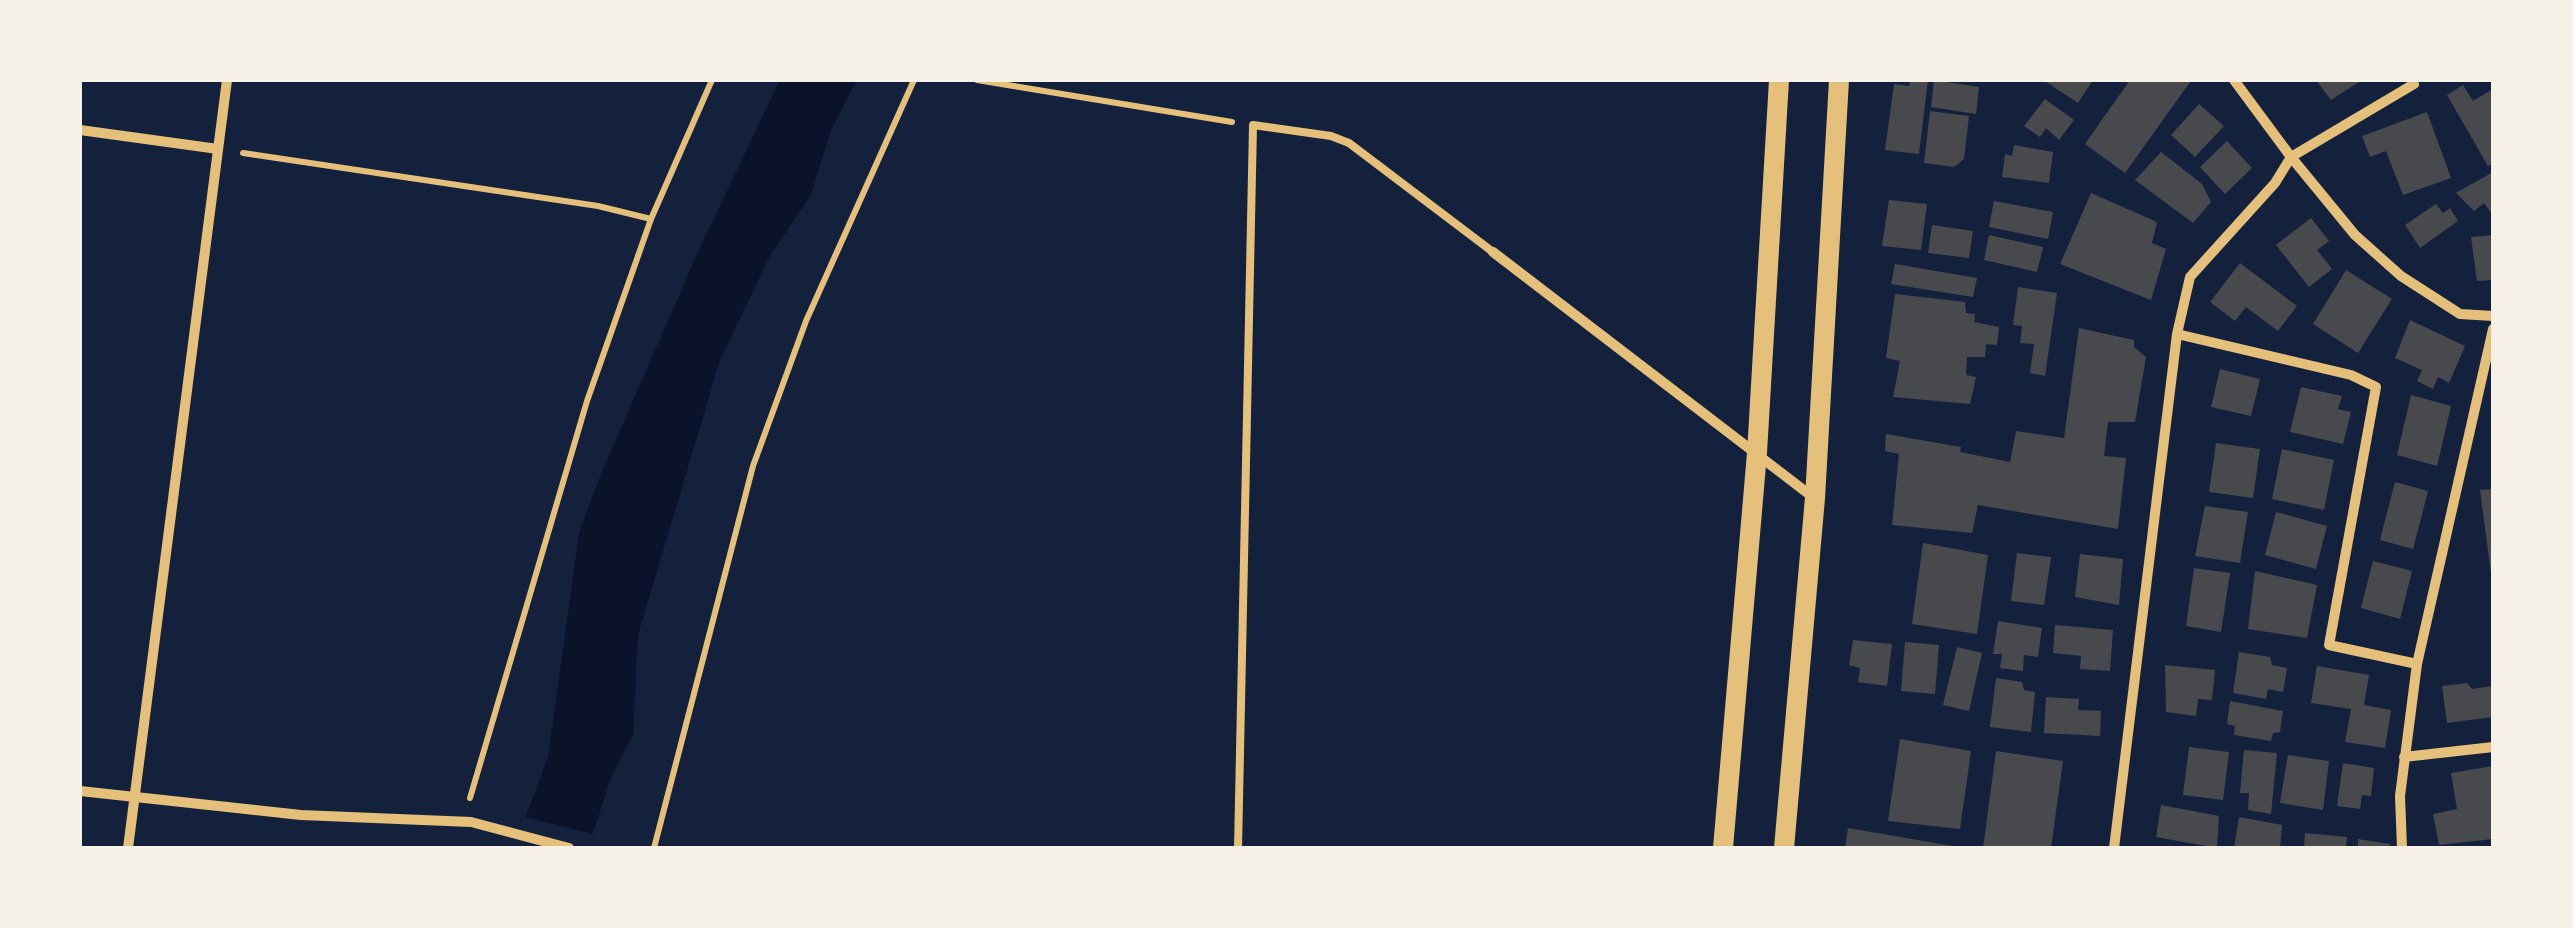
<!DOCTYPE html>
<html>
<head>
<meta charset="utf-8">
<style>
  body { margin:0 }
  #map { position:relative; width:2573px; height:928px; overflow:hidden; background:#14213d; font-family:Mulish,sans-serif }
  canvas { display:block }
  .frame { position:absolute; inset:0; border:82px solid #f6f1e7; pointer-events:none }
</style>
</head>
<body>
<div id="map">
<canvas width="2573" height="928"></canvas>
<div class="frame"></div>
</div>
<script>
const c = document.querySelector('canvas').getContext('2d');
c.lineJoin = 'round';
function fillPath(path, color) { c.fillStyle = color; c.fill(path, 'evenodd'); }
function trace(path, color, width, dash) { c.strokeStyle = color; c.lineWidth = width; c.lineCap = dash ? 'butt' : 'round'; c.setLineDash(dash || []); c.stroke(path); }
const water = new Path2D(`
  M780,80H857L831,130L811,195L770,256L720,360L638,635L633,735L612,775L588,848H514L548,757L579,533L600,476L702,243Z`);
const pier = new Path2D(`
  M521,816L597,835L593,848H509Z`);
const building = new Path2D(`
  M1910,80H1928L1919,154L1885,150L1894,84L1909,86Z
  M1934,80L1979,87L1976,114L1931,107Z
  M2043,80H2093L2078,103Z
  M2130,80L2190,82L2125,173L2085,144Z
  M2316,80H2362L2331,100Z
  M2463,85L2473,101L2493,89V163L2488,166L2447,95Z
  M2045,99L2074,120L2059,140L2046,128L2040,137L2024,126Z
  M2199,104L2224,126L2195,157L2171,135Z
  M1930,111L1969,116L1964,159L1954,167L1924,163Z
  M2427,112L2451,178L2403,195L2386,151L2370,157L2362,136Z
  M2227,141L2252,168L2225,194L2200,167Z
  M2014,145L2053,152L2049,183L2002,177L2005,154L2012,156Z
  M2161,152L2202,184L2211,202L2193,223L2135,180Z
  M2493,172V215L2484,203L2474,211L2456,193Z
  M2091,193L2157,222L2152,243L2166,249L2151,300L2060,264Z
  M1889,200L1927,204L1921,250L1882,246Z
  M1994,201L2053,212L2048,239L1989,227Z
  M2436,204L2443,213L2450,208L2458,221L2420,248L2405,225Z
  M2311,218L2329,241L2317,250L2332,269L2309,287L2276,245Z
  M1932,225L1973,231L1969,258L1928,253Z
  M1989,235L2043,247L2037,272L1984,260Z
  M2493,235V280L2477,281L2471,237Z
  M2240,263L2297,306L2278,331L2246,307L2235,321L2210,302Z
  M1895,264L1977,278L1973,297L1891,284Z
  M2346,270L2392,299L2358,353L2313,324Z
  M2018,287L2057,293L2045,376L2030,373L2034,344L2020,343L2022,326L2013,325Z
  M1895,294L1965,302L1966,313L1975,314L1974,322L1999,327L1997,345L1986,344L1985,357H1967L1966,375L1976,377L1970,404L1893,397L1900,361L1886,358Z
  M2410,320L2465,346L2449,383L2438,377L2433,389L2417,381L2422,370L2395,358Z
  M2079,328L2134,340V347L2146,357L2135,422H2108L2104,456L2126,458L2118,529L1978,505L1972,533L1892,525L1899,454L1885,451L1886,434L1961,447L1960,452L2010,462L2016,431L2064,438Z
  M2220,369L2260,379L2251,416L2211,407Z
  M2301,387L2342,396L2338,409L2351,412L2343,444L2290,432Z
  M2411,395L2451,406L2437,466L2397,455Z
  M2216,443L2260,449L2253,498L2209,492Z
  M2282,449L2334,460L2324,510L2272,499Z
  M2395,482L2428,491L2413,549L2380,540Z
  M2493,489V574H2491L2480,490Z
  M2205,506L2248,512L2240,563L2195,556Z
  M2276,512L2327,526L2316,569L2265,555Z
  M1923,543L1988,555L1977,634L1912,624Z
  M2017,553L2051,557L2044,605L2011,601Z
  M2080,554L2123,559L2119,605L2075,597Z
  M2373,561L2412,571L2400,619L2361,608Z
  M2194,568L2230,573L2221,632L2186,626Z
  M2255,571L2317,585L2307,638L2248,629Z
  M1998,621L2042,628L2038,657L2024,655L2023,671L2000,668L2002,654H1993Z
  M2055,625L2113,630L2110,671L2080,669L2081,656L2053,653Z
  M1853,640L1892,644L1887,686L1858,682L1860,668L1849,665Z
  M1905,642L1939,645L1935,694L1901,691Z
  M1957,647L1982,653L1969,711L1943,705Z
  M2239,652L2270,657L2272,665L2287,668L2283,692L2268,689L2266,699L2233,693Z
  M2165,665L2215,670L2212,700L2198,699L2196,716L2166,712Z
  M2317,666L2369,675L2364,705L2391,710L2385,748L2345,742L2351,709L2311,703Z
  M1996,678L2022,682L2024,690L2035,692L2031,732L1990,727Z
  M2467,683L2472,689L2493,686V717L2447,723L2442,686Z
  M2046,697L2079,699L2078,710L2101,711L2100,736L2044,733Z
  M2230,701L2283,711L2280,732L2273,733L2271,741L2234,735L2235,726L2227,724Z
  M1900,739L1971,751L1960,829L1888,821Z
  M2189,747L2229,752L2223,800L2183,795Z
  M2244,750L2277,753L2271,814L2248,810L2249,793H2240Z
  M1996,751L2063,761L2051,848H1983Z
  M2288,755L2329,761L2323,810L2280,803Z
  M2343,763L2374,768L2371,796L2362,795L2360,809L2337,806Z
  M2493,766V839L2439,845L2433,814L2457,809L2451,773Z
  M2161,805L2219,816L2217,848L2156,837Z
  M2239,817L2282,825L2280,848H2234Z
  M1848,828L1953,846V848H1845Z
  M2305,833L2347,837L2346,848H2304Z
  M2358,839L2390,844L2389,848H2358Z`);
const path = new Path2D(`
  M977,80L1232,122
  M243,153L598,206L651,219
  M470,798L587,401L651,219L712,80
  M654,848L753,466L806,321L914,80`);
const service = new Path2D(`
  M1238,848L1253,125L1331,136L1349,143L1493,252`);
const minor = new Path2D(`
  M2234,80L2291,157L2414,84L2412,80
  M80,130L218,149
  M1493,252L1814,498
  M2177,334L2351,375L2376,387L2329,645L2417,664
  M2404,757L2493,747
  M80,791L301,815L471,822L569,848
  M128,848L227,80
  M2114,848L2177,334L2190,277L2275,183L2291,157L2355,235L2401,276L2460,314L2493,316
  M2402,848L2400,796L2417,664L2493,329`);
const secondary = new Path2D(`
  M1723,848L1757,453L1779,80
  M1784,848L1815,498L1839,80`);
fillPath(water, '#0b132b');
fillPath(pier, '#14213d');
fillPath(building, '#48494c');
trace(path, '#e5c07b', 6);
trace(service, '#e5c07b', 8);
trace(minor, '#e5c07b', 10);
trace(secondary, '#e5c07b', 20);
</script>
</body>
</html>
